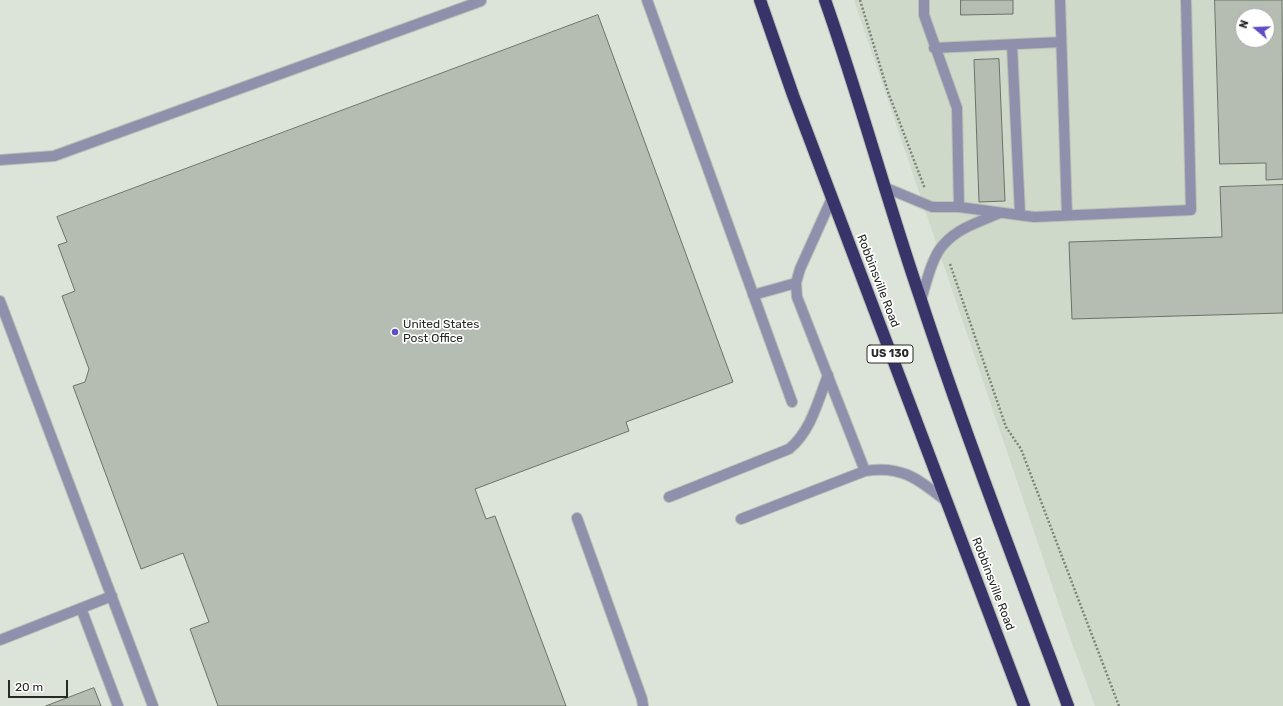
<!DOCTYPE html>
<html>
<head>
<meta charset="utf-8">
<style>
  body { margin:0 }
  #map { position:relative; width:1283px; height:706px; overflow:hidden; background:#dce4d9; font-family:Rubik,sans-serif }
  canvas { display:block }
  .north { position:absolute; left:1235px; top:8px; width:40px; height:40px; box-sizing:border-box; background:#fff; border:1px solid #a9aaa8; border-radius:50%; rotate:289deg; font-size:11px; font-weight:700; line-height:16px; text-align:center; color:#282a26 }
  .north::after { content:''; display:block; margin:auto; width:14px; height:18px; background:#5e4dc5; clip-path:polygon(50% 0,100% 100%,50% 72%,0 100%) }
  .scale { position:absolute; left:8px; top:680px; width:60px; height:18px; box-sizing:border-box; border:2px solid #282a26; border-top:0; padding-left:5px; font-size:12px; line-height:14px; white-space:nowrap; color:#282a26; -webkit-text-stroke:3px #fff; paint-order:stroke }
</style>
</head>
<body>
<div id="map">
<canvas width="1283" height="706"></canvas>
<div class="north">N</div>
<div class="scale">20 m</div>
</div>
<script>
const c = document.querySelector('canvas').getContext('2d');
c.lineJoin = 'round';
function fillPath(path, color) { c.fillStyle = color; c.fill(path, 'evenodd'); }
function trace(path, color, width, dash) { c.strokeStyle = color; c.lineWidth = width; c.lineCap = dash ? 'butt' : 'round'; c.setLineDash(dash || []); c.stroke(path); }
function write(font, color, halo, rows, align = 'center') {
  c.font = font + ' Rubik,sans-serif'; c.lineWidth = 3.5; c.setLineDash([]); c.textBaseline = 'middle'; c.strokeStyle = halo; c.fillStyle = color; for (const [text, x, y, turn = 0] of rows) {
    c.save(); c.translate(x, y); c.rotate((+turn || 0) * Math.PI / 180); c.textAlign = isNaN(turn) ? turn : align; if (halo) c.strokeText(text, 0, 0); c.fillText(text, 0, 0); c.restore();
  }
}
const built = new Path2D(`
  M854,0H1283V706H1095L1069,635ZM1243,16H1267V40H1243Z`);
const building = new Path2D(`
  M961,0H1013V14L961,15Z
  M1215,0H1282L1283,179L1266,180V163L1220,164ZM1243,16H1267V40H1243Z
  M598,15L733,382L626,422L629,431L475,489L486,519L495,516L566,706H218L190,629L209,622L183,553L141,569L73,386L85,382L89,369L62,296L75,291L58,245L67,242L57,217Z
  M999,59L1005,201L979,202L974,60Z
  M1283,185V313L1072,319L1069,242L1222,237L1220,187Z
  M94,688L101,706H46Z`);
const path = new Path2D(`
  M860,0L888,92L925,189
  M950,264L1006,427L1021,449L1119,706`);
const lane = new Path2D(`
  M647,0L792,402
  M924,0V15L957,108L959,207
  M1060,0L1067,215
  M1012,45L1020,214
  M934,48L1061,42
  M0,160L54,156L481,1
  M884,187L932,207H959L1034,217L1191,210L1186,0
  M832,198L800,269L796,283L797,297L865,471
  M753,295L796,283
  M921,300C926,284 932,256 944,244C958,228 981,221 1000,213
  M0,301L153,706
  M669,497L789,449C811,431 818,401 828,375
  M577,518L642,699L643,706
  M741,519L865,471C902,465 918,479 946,501
  M81,608L118,706
  M0,640L112,596`);
const highway = new Path2D(`
  M760,0L793,95L1024,706
  M825,0C860,99 887,201 921,300C966,437 1018,571 1068,706`);
const markers = [
  [395,332,4,"#5e4dc5"]
];
const shields = [
  [890,354,46]
];
const shieldNames = [
  ["US 130",890,354]
];
const streetNames = [
  ["Robbinsville Road",878,281,69],
  ["Robbinsville Road",993,584,69]
];
const poiNames = [
  ["United States",403,325],
  ["Post Office",403,339]
];
fillPath(built, '#ced9c9');
fillPath(building, '#b5bcb2');
trace(building, '#6b7268', 1);
trace(lane, '#b8bfb5', 12);
trace(highway, '#b8bfb5', 14);
trace(path, '#7d827b', 2.5, [2, 2]);
trace(lane, '#8f90ac', 10);
trace(highway, '#38346a', 12);
for (const [x, y, r, color] of markers) { const dot = new Path2D(); dot.arc(x, y, r, 0, 2 * Math.PI); c.fillStyle = color; c.fill(dot); trace(dot, '#fff', 1.5); }
for (const [x, y, w] of shields) { const box = new Path2D(); box.roundRect(x - w / 2, y - 9, w, 18, 3); c.fillStyle = '#fff'; c.fill(box); trace(box, '#282a26', 1); }
write('bold 11px', '#282a26', null, shieldNames);
write('12px', '#282a26', '#fff', streetNames);
write('12px', '#282a26', '#fff', poiNames, 'left');
</script>
</body>
</html>
